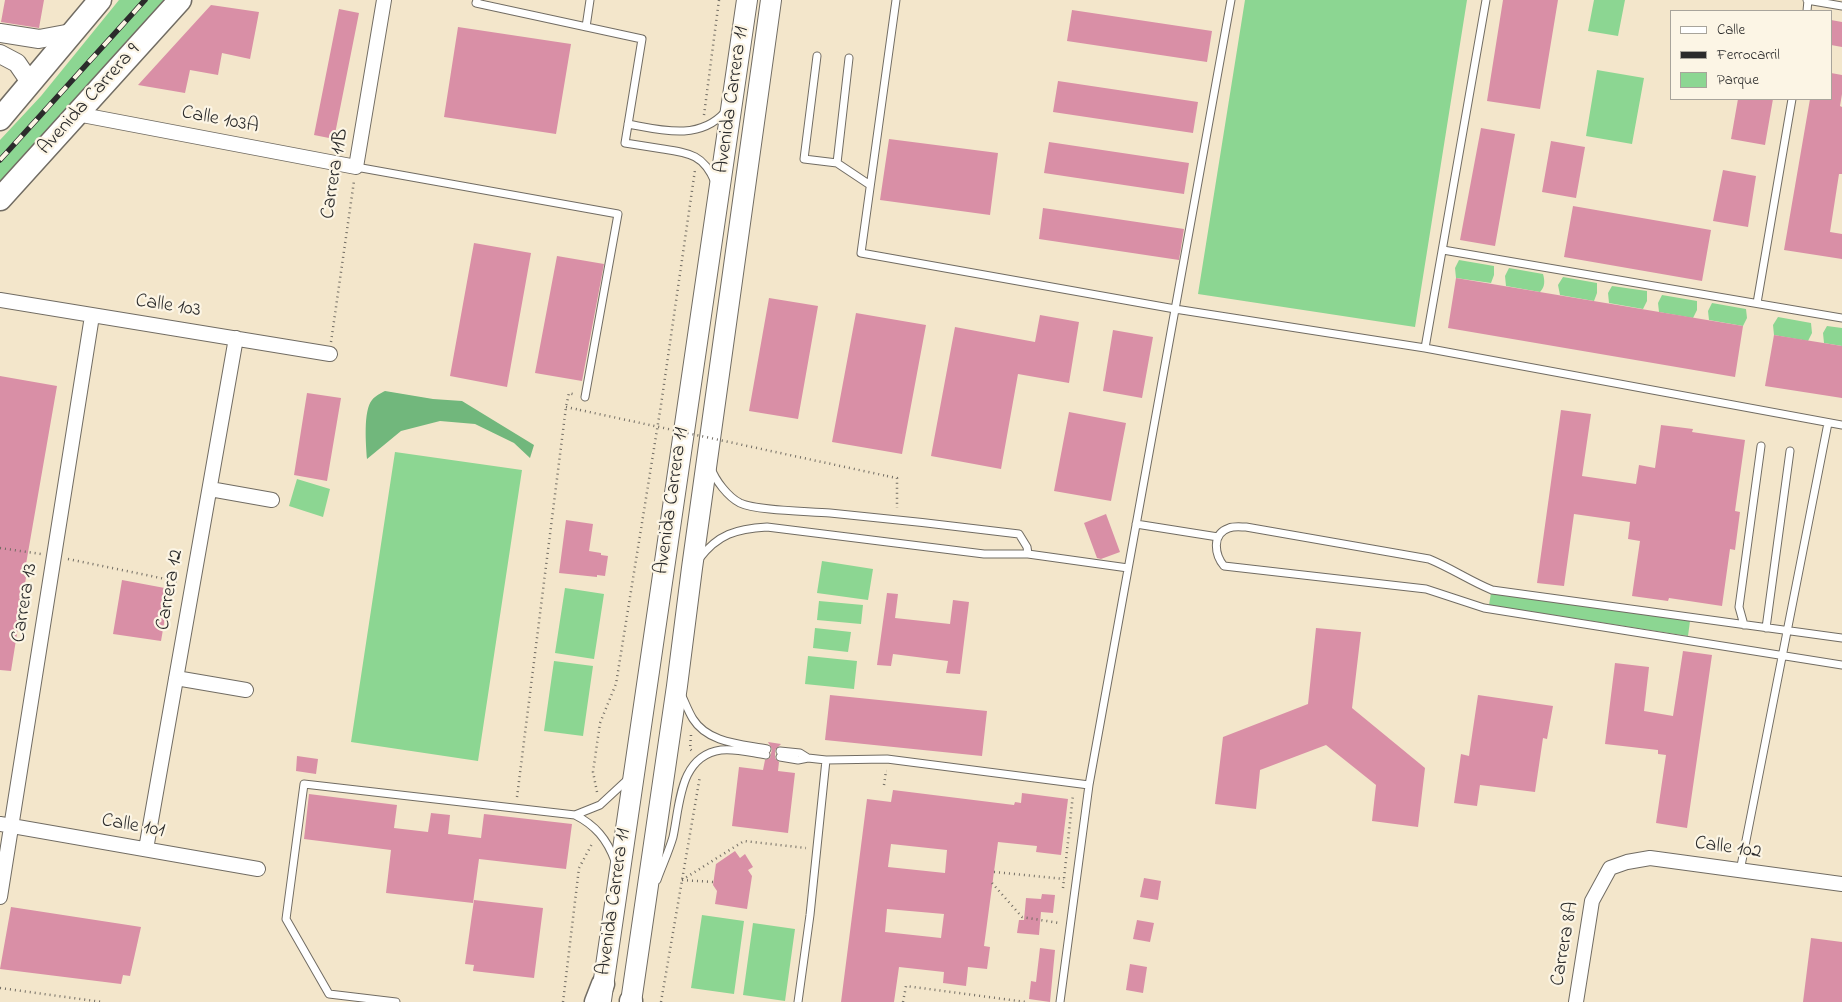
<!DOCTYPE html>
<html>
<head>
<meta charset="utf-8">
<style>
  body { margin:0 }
  #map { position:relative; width:1842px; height:1002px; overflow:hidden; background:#f3e6cb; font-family:"Indie Flower",sans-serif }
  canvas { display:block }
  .legend { position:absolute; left:1670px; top:10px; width:162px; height:90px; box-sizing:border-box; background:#fcf5e5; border:1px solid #a8a49b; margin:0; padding:6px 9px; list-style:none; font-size:15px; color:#2b2b2b }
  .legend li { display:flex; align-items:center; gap:10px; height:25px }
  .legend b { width:25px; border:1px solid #a8a49b }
</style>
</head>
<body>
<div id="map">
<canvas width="1842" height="1002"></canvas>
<ul class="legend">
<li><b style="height:6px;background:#fff"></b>Calle</li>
<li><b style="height:6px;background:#2b2b2b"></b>Ferrocarril</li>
<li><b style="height:14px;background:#8cd692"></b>Parque</li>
</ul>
</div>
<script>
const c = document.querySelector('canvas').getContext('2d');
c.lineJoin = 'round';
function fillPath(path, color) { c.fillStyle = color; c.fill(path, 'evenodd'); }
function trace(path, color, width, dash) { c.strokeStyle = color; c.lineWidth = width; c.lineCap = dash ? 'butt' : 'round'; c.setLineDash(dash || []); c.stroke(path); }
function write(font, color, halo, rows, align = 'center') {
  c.font = font + ' "Indie Flower",sans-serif'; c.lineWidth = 4.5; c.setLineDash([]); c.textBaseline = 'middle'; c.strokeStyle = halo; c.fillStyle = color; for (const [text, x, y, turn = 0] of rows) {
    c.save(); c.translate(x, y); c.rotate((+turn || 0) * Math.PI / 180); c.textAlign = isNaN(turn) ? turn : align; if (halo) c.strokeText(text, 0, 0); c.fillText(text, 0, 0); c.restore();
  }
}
const green = new Path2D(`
  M119,0H165L0,184V140L41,96Z
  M1245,0H1467L1415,327L1198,294Z
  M1594,0H1625L1618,36L1588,31Z
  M1597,70L1644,78L1632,144L1586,136Z
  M1459,260L1494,266V275L1491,283L1456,278L1455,268Z
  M1509,268L1543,274C1545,281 1545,287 1540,292L1506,286L1505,276Z
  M1563,277L1597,283V293L1594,301L1560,295L1558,285Z
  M1612,286L1647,291V301L1643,309L1609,303L1608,293Z
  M1662,295L1697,301V310L1693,318L1659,312L1658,303Z
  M1712,303L1746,309L1747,318L1743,326L1709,320L1708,311Z
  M1778,317L1811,323L1812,333L1808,341L1774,335L1773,325Z
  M1827,326L1842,328V346L1824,343L1823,333Z
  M395,452L522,470L478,761L351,742Z
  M297,479L330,489L323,517L289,506Z
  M822,561L873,569L868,600L817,593Z
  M565,588L604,594L594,659L555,653Z
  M1491,593L1690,621L1688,636L1489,605Z
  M819,601L863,605L861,624L817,620Z
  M815,628L851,632L848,652L813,648Z
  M808,656L857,661L854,689L805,684Z
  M554,661L593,666L583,736L544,731Z
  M702,915L744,921L734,994L691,988Z
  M753,923L795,929L785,1001L743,995Z`);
const forest = new Path2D(`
  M385,391L433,399L462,401L534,445L530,458L514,443L475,424L440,421L401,431L367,459C366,445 363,411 372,400C375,396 381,393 385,391Z`);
const building = new Path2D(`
  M5,0H44L39,28L1,22Z
  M1503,0H1558L1540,109L1487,101Z
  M211,5L259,12L250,59L222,53L218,75L190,70L185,93L138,85Z
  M339,9L359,13L334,139L314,135Z
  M1072,10L1212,31L1207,62L1067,41Z
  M1831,20L1842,22V47L1831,45Z
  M458,27L571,44L556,134L444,117Z
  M1831,73L1842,75V94L1840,106L1842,107V174H1839L1830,232L1842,234V259L1784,250L1810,99H1831Z
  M1058,81L1198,102L1193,133L1053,112Z
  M1738,99H1773L1765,145L1731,139Z
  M1481,128L1515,134L1495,246L1460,240Z
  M889,139L998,153L990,215L880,200Z
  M1551,141L1585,147L1576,198L1542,192Z
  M1049,142L1189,163L1184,194L1044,173Z
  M1723,170L1756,176L1748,227L1713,221Z
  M1573,206L1711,230L1702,281L1564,257Z
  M1043,208L1184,229L1179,260L1039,239Z
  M474,243L531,253L507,387L450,376Z
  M557,256L604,264L582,381L535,373Z
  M1456,278L1743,326L1735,377L1448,328Z
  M769,298L818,306L798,419L749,411Z
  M856,313L926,325L902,454L832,442Z
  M1040,315L1079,322L1069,383L1018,374L1001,469L931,456L955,327L1035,342Z
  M1113,330L1153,337L1142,398L1103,391Z
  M1774,335L1842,346V398L1765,386Z
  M0,376L57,386L26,564L28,565L11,671L0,670Z
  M307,393L341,398L327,481L294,475Z
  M1561,410L1591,414L1582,476L1636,484L1639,465L1655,468L1661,425L1693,429L1692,432L1745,440L1735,511L1740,512L1735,550L1730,549L1722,606L1669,598L1668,601L1632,596L1640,541L1628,539L1630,522L1574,514L1564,586L1537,583Z
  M1069,412L1126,423L1111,501L1054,491Z
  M1106,514L1120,552L1101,559L1097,558L1084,523Z
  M566,520L593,524L589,551L601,553V555L608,556L605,576L597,575V577L559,573Z
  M122,580L170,589L161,641L113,634Z
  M887,593L898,594L895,618L950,624L953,600L969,602L960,674L946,673L948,661L893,654L891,666L877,665Z
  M1316,628L1361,632L1352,708L1425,768L1418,827L1372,821L1376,785L1326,745L1260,770L1256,809L1215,804L1223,737L1308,704Z
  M1683,651L1712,655L1687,828L1656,823L1666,755L1658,754V750L1605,744L1615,663L1649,667L1644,711L1673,716Z
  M830,695L987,711L982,756L825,740Z
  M1478,695L1553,706L1547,739L1543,738L1535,792L1480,785L1477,806L1454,803L1461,754L1469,756Z
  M768,742L781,744L775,750V758L779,762L778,771L795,773L788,833L732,826L739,767L763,770L765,760L770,758L772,749Z
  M297,756L318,759L316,774L296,771Z
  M893,790L1014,805L1015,802L1021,803L1022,793L1068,799L1061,855L1036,852L1037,846L998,842L984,946L990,947L987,969L968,967L966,986L943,983L944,972L899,967L894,1002H841L867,799L891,802ZM891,844L947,850L945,873L888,867ZM887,909L944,914L941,938L885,932Z
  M309,794L397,805L394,828L428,832L431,813L450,815L448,834L481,838L484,814L572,824L566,869L479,859L473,903L386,893L391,850L304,839Z
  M735,851L740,858L745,854L753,867L748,870L752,876L747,909L715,904L717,891L713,885L716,864Z
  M1144,878L1161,881L1158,900L1140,897Z
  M1042,894L1055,895L1053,913L1041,912L1039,935L1017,933L1019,920H1024L1026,898L1041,899Z
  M474,900L543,908L534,978L473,971L474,965L465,964Z
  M11,907L141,927L130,976L123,975L121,984L0,969Z
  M1137,920L1154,923L1150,942L1133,939Z
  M1811,938L1842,942V1002H1803Z
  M1040,948L1055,950L1050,1002L1029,999L1031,981L1036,982Z
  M1130,964L1147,967L1143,993L1126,990Z`);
const path = new Path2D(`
  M704,115L719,0
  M331,342L354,181
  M566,407L580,410
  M887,476L897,478V508
  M0,548L41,554
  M68,559L180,582
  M691,735L690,749L692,751
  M884,785L886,771H887
  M597,792L593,772L600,723L616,684L661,405L695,170
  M517,797L566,407L569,393L576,395
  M994,872L1064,879
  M682,880L744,841L806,848
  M682,880L713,882
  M992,883L1022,917L1059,923
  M1063,888L1073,794
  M0,988L102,1002
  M563,1002L579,868L593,842
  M661,1002L700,776
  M903,1002L906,986L1026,1002`);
const service = new Path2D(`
  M477,0L476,3L642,39L625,143C638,145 651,147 663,149C690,153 704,155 715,182
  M896,0L861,253L1175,309L1425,348L1842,425
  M1807,0L1842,6
  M1807,11L1808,0
  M586,27L590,0
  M817,56L804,159L837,163
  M849,58L837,163L870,185
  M628,124C661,130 699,141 725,112
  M356,167L618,214L585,397
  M1443,250L1842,318
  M1757,303L1792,99
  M1425,348L1486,0
  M711,468C715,480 728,497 740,503C757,511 809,511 830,513C893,519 956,526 1019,534L1027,547L1028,554
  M1136,524L1218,537
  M699,559C718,534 736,529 767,527L984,554H1028L1128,568
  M1744,625L1739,607L1761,446
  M1766,628L1790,451
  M1842,638L1492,590C1470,581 1451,568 1429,559L1246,527C1241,527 1234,526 1229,528C1211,534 1215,555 1224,566L1426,589L1484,608L1842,665
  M681,694C685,702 688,711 693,719C708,743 741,744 767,749
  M780,751L800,753L808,758
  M780,757L798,760L808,758L826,760L887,759L1089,785
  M575,815L600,805L627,780
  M1740,871L1828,423
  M657,880C662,866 669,851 673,837C680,805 679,756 721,750C735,748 752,753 766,755
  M396,1002L329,994L286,919L304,784L575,815C595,825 607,839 615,861
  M798,1002L810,915L826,760
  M1060,1002L1089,785L1231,0`);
const minor = new Path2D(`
  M77,114L356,167L384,0
  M0,300L330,354
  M210,489L272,500
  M176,678L246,690
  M0,824L258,869
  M146,849L236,338
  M0,897L92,316
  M1576,1002L1592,901L1610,868L1627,862L1650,858L1842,884`);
const tertiary = new Path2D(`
  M0,33L39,39L71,33
  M0,54L17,63L30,82`);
const secondary = new Path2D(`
  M601,1000L747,0
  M631,1002L677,686L692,568L771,0`);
const primary = new Path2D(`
  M0,119L100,0
  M0,199L180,0
  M631,1001V1002
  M596,1002L603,984`);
const rail = new Path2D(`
  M0,160L145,0`);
const pathBridge = new Path2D(`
  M580,410L887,476`);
const streetNames = [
  ["Avenida Carrera 9",90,100,-48],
  ["Avenida Carrera 11",733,100,-82],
  ["Calle 103A",220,121,11],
  ["Carrera 11B",336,174,-81],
  ["Calle 103",168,307,9],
  ["Avenida Carrera 11",673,501,-82],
  ["Carrera 12",171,590,-80],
  ["Carrera 13",26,603,-81],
  ["Calle 101",133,827,10],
  ["Calle 102",1728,849,8],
  ["Avenida Carrera 11",615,902,-82],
  ["Carrera 8A",1566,944,-80]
];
fillPath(green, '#8cd692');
fillPath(forest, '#71b77c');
fillPath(building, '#d98fa6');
trace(service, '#716c63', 9);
trace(minor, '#716c63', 16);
trace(tertiary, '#716c63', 20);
trace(secondary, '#716c63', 22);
trace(primary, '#716c63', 25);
trace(path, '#716c63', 2.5, [1, 4]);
trace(service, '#fff', 7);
trace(minor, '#fff', 14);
trace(tertiary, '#fff', 18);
trace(secondary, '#fff', 20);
trace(primary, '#fff', 22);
trace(rail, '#2b2b2b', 5.5);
trace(rail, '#fcf5e5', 4, [11]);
trace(pathBridge, '#716c63', 2.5, [1, 4]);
write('20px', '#2b2b2b', '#fcf5e5', streetNames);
</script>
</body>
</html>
